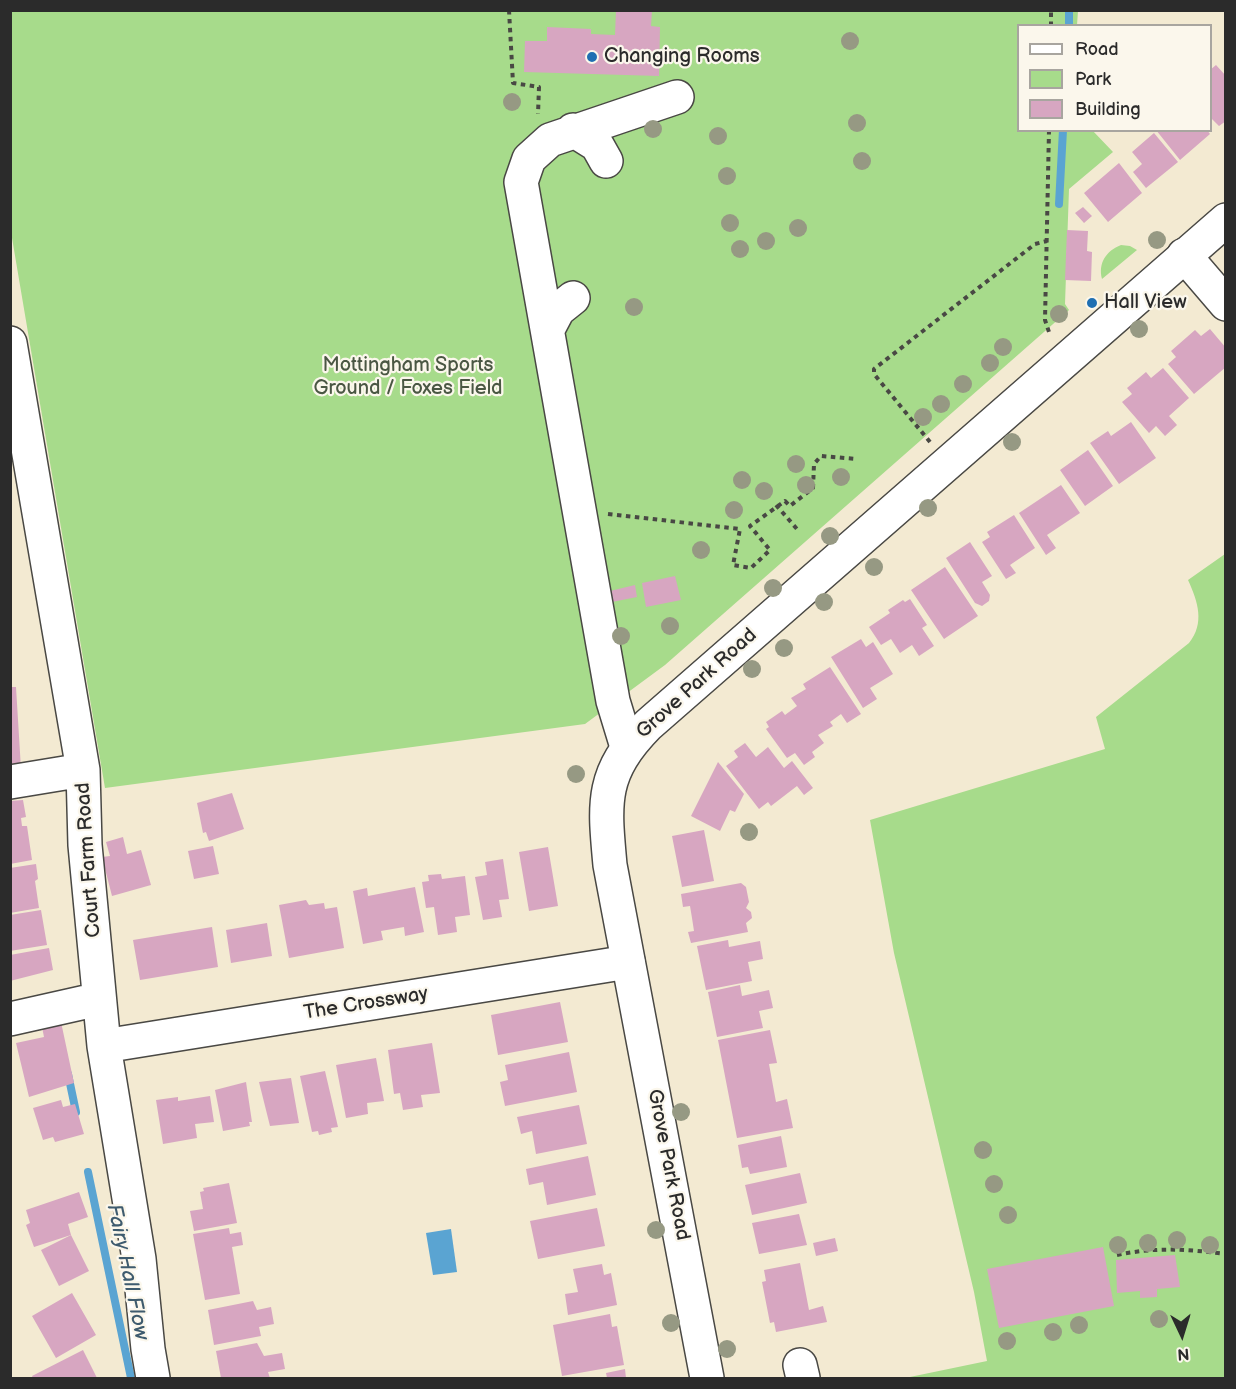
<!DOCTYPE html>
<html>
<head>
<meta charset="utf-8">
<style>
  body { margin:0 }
  #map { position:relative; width:1236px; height:1389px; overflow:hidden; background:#f3ead2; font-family:"Balsamiq Sans",sans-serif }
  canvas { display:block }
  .frame { position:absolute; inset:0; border:12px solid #2b2b2b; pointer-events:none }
  .legend { position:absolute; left:1017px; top:24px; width:195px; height:108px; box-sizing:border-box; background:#fbf7ec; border:2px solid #a8a59f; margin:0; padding:8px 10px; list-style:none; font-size:18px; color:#2b2b2b }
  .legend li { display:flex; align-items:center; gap:12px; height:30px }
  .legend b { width:30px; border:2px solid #a8a59f }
  .north { position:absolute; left:1152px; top:1305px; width:60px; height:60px; -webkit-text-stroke:4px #fbf7ec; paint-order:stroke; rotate:176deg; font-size:16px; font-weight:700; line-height:24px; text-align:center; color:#2b2b2b }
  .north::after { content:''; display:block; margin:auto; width:21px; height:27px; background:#2b2b2b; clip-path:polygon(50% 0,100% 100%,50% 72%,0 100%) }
</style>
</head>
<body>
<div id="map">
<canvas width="1236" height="1389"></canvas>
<div class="frame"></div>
<ul class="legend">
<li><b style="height:8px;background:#fff"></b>Road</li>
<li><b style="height:16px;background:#a7db8b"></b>Park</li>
<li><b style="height:16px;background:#d7a6c1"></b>Building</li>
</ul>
<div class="north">N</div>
</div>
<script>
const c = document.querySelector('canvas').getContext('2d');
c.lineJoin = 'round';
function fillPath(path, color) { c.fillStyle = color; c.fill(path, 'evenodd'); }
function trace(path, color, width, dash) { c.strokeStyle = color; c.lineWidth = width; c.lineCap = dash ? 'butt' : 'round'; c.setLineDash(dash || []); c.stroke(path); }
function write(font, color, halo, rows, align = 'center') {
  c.font = font + ' "Balsamiq Sans",sans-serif'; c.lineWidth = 4.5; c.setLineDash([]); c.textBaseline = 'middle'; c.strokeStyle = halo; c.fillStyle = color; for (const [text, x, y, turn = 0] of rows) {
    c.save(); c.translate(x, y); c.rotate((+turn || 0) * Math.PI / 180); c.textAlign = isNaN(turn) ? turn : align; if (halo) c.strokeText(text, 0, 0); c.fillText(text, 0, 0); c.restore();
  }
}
const green = new Path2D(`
  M10,11H1078L1077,25L1018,26V130L1093,131L1113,152L1069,189L1065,304L1069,310L665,665L585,724L105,788L11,232Z
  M1121,245L1130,246L1137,250L1102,279C1098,263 1106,251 1121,245Z
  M1225,554V1378H905L987,1361L974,1292L894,953L870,820L1105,749L1096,717L1189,643C1205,623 1198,602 1188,580Z`);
const water = new Path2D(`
  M451,1229L457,1272L433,1275L426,1233Z`);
const stream = new Path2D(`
  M1069,26V10
  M1059,204L1063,130
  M68,1074L76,1112
  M88,1172L131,1378`);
const building = new Path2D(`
  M616,10H652L651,26L660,27L659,76L524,72L525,41H547V27L591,29V34L615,35Z
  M1216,65L1226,76V121L1219,126L1210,117V70Z
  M1156,130H1207L1210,134L1180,160Z
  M1154,133L1178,162L1146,188L1133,172L1142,164L1132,152Z
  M1119,163L1142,193L1108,222L1084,193Z
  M1083,207L1092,216L1084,223L1075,213Z
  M1067,230L1088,231L1087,251L1092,252L1091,281L1065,280Z
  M1210,329L1226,348V367L1194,394L1168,364L1176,357L1171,351L1195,330L1201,336Z
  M1163,368L1189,398L1169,416L1177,425L1165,436L1156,426L1149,433L1122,402L1132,394L1127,388L1146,372L1151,378Z
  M1131,422L1156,458L1119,484L1090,443L1108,431L1111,436Z
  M1088,450L1113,486L1085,506L1060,470Z
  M1061,485L1080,513L1047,535L1056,548L1046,555L1019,513Z
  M1014,515L1035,548L1010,565L1016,573L1006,579L982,542L990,537L987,532Z
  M970,542L992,576L982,582L990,595L989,601L982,606L975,603L946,558Z
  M945,567L978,616L944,639L911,590Z
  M675,576L681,600L646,607L642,583Z
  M635,585L637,597L612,602L610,591Z
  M910,599L927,625L922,628L934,646L919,656L912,645L900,653L891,639L881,645L869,627L890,613L888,610L903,600L905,602Z
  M861,639L866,647L873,642L893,674L870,688L877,699L863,708L831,657Z
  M830,667L861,714L847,723L841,714L830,722L833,726L818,735L824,743L812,752L815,757L804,765L795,753L787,758L766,729L769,727L766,722L782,711L785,715L797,706L791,698L806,689L803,684Z
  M10,687H16L21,769L10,770Z
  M745,743L756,757L768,747L784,768L792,761L813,788L804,795L797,786L771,806L768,802L759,809L726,766L738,757L734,751Z
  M718,762L744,794L735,812L730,810L720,831L691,816Z
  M232,793L244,829L209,841L206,832L203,833L197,803Z
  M23,800L26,817L21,818L22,826H27L32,860L10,864V801Z
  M704,830L714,881L682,887L672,836Z
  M123,837L127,854L141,850L151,885L112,896L102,857L110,856L106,842Z
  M213,846L219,874L194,879L188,851Z
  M548,847L558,906L529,911L519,852Z
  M503,859L509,899L499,900L502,917L483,920L475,877L487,875L485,862Z
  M36,864L38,879L35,881L39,908L10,913V868Z
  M441,874L442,879L465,876L470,915L455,917L457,932L438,935L434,907L426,908L422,882L429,881L428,875Z
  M741,883L746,887L749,902L746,908L751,912L752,918L746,923L748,932L691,943L688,932L694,931L692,918L690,906L683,907L681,894Z
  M415,887L424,932L405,936L404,927L381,931L383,940L363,944L353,891L367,888L368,896Z
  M306,900L309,905L324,903L325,909L337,907L344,948L289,958L279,905Z
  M41,910L47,945L10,951V915Z
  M267,923L272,956L231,963L226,930Z
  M212,927L218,967L140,980L133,940Z
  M728,940L729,947L760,941L763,959L748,962L752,981L706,990L697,946Z
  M49,948L53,970L10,981V955Z
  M740,985L742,996L769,990L773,1008L759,1011L763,1028L717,1037L708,992Z
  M560,1002L568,1042L498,1055L491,1015Z
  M61,1022L74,1083L29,1097L16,1043L44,1037L42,1027Z
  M770,1030L777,1063L769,1064L776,1102L787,1099L793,1128L737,1138L718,1040Z
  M432,1043L440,1093L421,1095L423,1107L403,1110L400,1093L394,1094L388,1050Z
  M569,1052L577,1092L505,1106L500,1082L508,1080L505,1065Z
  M376,1058L384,1101L367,1103L368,1114L346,1118L336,1065Z
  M325,1071L338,1127L331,1128L332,1132L319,1135L318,1131L312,1132L300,1076Z
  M291,1078L299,1123L270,1126L259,1082Z
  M246,1082L252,1122H249L250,1126L223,1131L215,1090Z
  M210,1096L214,1122L195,1124L197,1138L163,1144L156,1100L178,1097V1101Z
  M61,1100L63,1107L75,1104L84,1134L55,1142L53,1137L43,1140L33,1108Z
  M579,1105L587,1144L536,1154L532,1131L521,1134L517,1117Z
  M781,1136L787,1167L750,1174L748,1167L742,1168L738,1145Z
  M588,1156L596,1195L547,1205L543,1182L529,1185L526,1169Z
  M800,1173L807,1203L752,1215L745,1185Z
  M229,1183L237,1223L194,1231L190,1211L203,1209L200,1192L204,1191L203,1188Z
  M79,1192L88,1217L68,1224L71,1235L34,1247L26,1225L30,1223L26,1210Z
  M597,1208L605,1246L538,1259L530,1221Z
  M799,1214L807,1245L759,1254L752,1223Z
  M229,1228L230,1234L241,1232L243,1245L232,1247L240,1294L205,1300L193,1234Z
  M71,1235L89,1271L59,1286L41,1250Z
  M835,1238L838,1251L816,1256L813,1243Z
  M1103,1247L1114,1306L999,1328L987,1269Z
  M1175,1255L1180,1287L1157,1289V1297L1140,1298V1291L1117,1293L1116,1260Z
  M800,1263L809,1310L823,1306L827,1322L776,1332L774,1322L770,1323L762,1282L766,1281L764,1270Z
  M602,1264L604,1275L611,1273L617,1305L568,1315L565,1294L578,1292L573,1269Z
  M72,1293L96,1335L56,1358L32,1316Z
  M253,1301L257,1310L271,1307L274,1324L259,1327L261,1336L214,1345L208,1310Z
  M610,1314L612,1327L617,1326L624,1365L562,1376L553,1325Z
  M257,1343L264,1356L282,1353L285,1369L268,1372L270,1378H221L216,1351Z
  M83,1350L97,1378H33L32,1376Z
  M625,1369L626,1378H607L606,1373Z`);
const path = new Path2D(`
  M509,10L513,83L539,87L538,114
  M1051,26V10
  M1049,130L1045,320L1050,335
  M930,442L874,374V369L1035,244L1047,241
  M776,505L797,529
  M608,514L740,529L733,565L751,568L770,550L750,526L785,501L790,506L813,488L814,464L821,456L857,459
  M1117,1255C1155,1247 1187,1249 1226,1254`);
const minor = new Path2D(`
  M573,130L597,145L606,161
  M1184,255L1226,304
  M548,329L558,310L573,298
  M10,343L83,770L85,845L104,1046L139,1259L148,1349L153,1378
  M627,747L613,701L521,182L529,159L550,140L677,97
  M10,782L83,770
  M10,1019L99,999
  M104,1046L628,962
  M800,1365L803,1378`);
const major = new Path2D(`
  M707,1378L610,865C604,801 601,773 648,725L1226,220`);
const trees = [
  [850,41],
  [512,102],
  [857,123],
  [653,129],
  [718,136],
  [862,161],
  [727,176],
  [730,223],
  [798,228],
  [1157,240],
  [766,241],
  [740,249],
  [634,307],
  [1059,314],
  [1139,329],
  [1003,347],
  [990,363],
  [963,384],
  [941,404],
  [923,417],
  [1012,442],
  [796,464],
  [841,477],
  [742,480],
  [806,485],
  [764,491],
  [928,508],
  [734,510],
  [830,536],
  [701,550],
  [874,567],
  [773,588],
  [824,602],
  [670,626],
  [621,636],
  [784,648],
  [752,669],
  [576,774],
  [749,832],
  [681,1112],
  [983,1150],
  [994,1184],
  [1008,1215],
  [656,1230],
  [1177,1240],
  [1148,1243],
  [1118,1245],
  [1210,1245],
  [1159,1319],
  [671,1323],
  [1079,1325],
  [1053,1332],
  [1007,1341],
  [727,1349]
];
const markers = [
  [592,57,6,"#1f6fb2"],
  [1092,303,6,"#1f6fb2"]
];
const poiNames = [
  ["Changing Rooms",604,57],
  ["Hall View",1104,303]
];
const parkNames = [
  ["Mottingham Sports",408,366],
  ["Ground / Foxes Field",408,389]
];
const streetNames = [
  ["Grove Park Road",697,684,-42],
  ["Court Farm Road",89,860,-94],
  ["The Crossway",366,1004,-9],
  ["Grove Park Road",668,1165,79]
];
const waterNames = [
  ["Fairy Hall Flow",127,1272,78]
];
fillPath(green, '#a7db8b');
fillPath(water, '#5aa4d2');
trace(stream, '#5aa4d2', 8);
fillPath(building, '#d7a6c1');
trace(minor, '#494844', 36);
trace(major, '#494844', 36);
trace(path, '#494844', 4, [4.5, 4.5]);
trace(minor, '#fff', 33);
trace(major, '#fff', 33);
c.fillStyle = '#969983';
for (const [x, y] of trees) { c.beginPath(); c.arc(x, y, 9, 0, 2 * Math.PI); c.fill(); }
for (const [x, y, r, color] of markers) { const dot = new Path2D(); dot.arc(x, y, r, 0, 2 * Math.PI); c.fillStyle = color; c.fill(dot); trace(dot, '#fbf7ec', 2); }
write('20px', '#2b2b2b', '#fbf7ec', poiNames, 'left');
write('20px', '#4a5743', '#fbf7ec', parkNames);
write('20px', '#2b2b2b', '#fbf7ec', streetNames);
write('italic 21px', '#3e5b6e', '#fbf7ec', waterNames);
</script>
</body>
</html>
